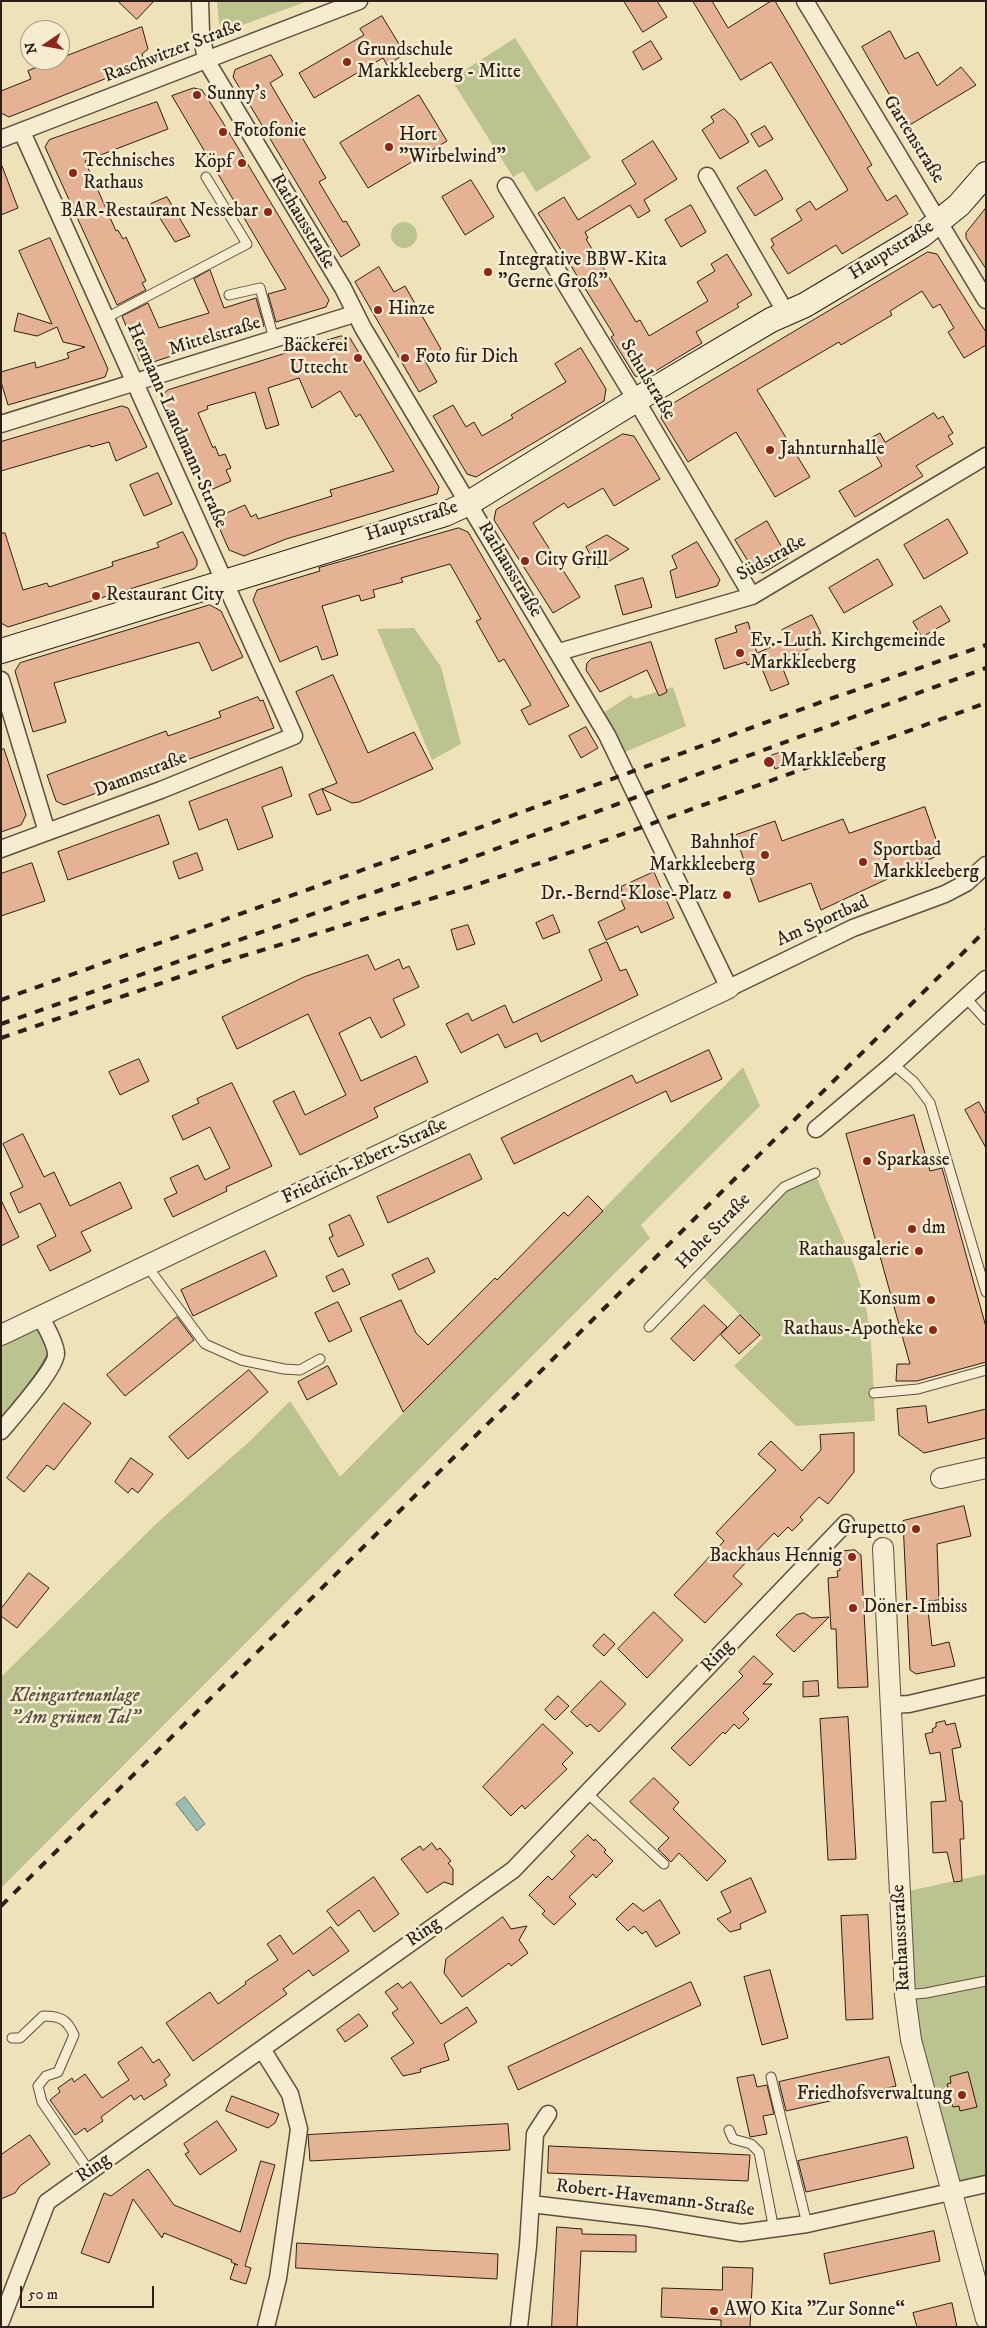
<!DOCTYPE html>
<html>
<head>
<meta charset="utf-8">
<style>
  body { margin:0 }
  #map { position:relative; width:987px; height:2328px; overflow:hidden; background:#f0e2b8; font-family:"IM FELL DW Pica",serif }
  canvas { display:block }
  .frame { position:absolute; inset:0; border:2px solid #2c1f17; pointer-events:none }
  .north { position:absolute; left:20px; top:20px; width:50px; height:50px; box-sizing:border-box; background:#f5ecd1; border:1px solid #a59a87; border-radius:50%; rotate:258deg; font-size:14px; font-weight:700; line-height:20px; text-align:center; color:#2c1f17 }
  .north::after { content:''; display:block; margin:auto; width:18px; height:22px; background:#8f2418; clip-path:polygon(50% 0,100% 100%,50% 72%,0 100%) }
  .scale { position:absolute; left:20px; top:2286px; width:134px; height:22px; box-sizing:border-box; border:2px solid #2c1f17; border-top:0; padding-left:6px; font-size:15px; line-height:18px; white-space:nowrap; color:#2c1f17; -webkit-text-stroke:4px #f5ecd1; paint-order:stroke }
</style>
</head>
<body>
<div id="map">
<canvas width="987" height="2328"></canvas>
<div class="frame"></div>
<div class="north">N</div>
<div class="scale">50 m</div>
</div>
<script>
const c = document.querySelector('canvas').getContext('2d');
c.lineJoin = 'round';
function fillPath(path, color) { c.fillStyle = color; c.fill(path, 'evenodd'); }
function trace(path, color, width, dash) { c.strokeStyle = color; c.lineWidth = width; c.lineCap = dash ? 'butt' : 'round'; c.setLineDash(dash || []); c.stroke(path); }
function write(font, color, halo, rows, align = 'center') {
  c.font = font + ' "IM FELL DW Pica",serif'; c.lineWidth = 5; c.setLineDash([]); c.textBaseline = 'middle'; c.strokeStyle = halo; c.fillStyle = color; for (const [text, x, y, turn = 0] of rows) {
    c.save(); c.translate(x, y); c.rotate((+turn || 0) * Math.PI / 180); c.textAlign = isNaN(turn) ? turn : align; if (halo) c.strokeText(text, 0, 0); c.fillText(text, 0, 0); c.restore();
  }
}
const green = new Path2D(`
  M217,1H308L226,31L219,24Z
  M515,38L591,158L536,192L523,171L513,177L451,79Z
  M391 235a13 13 0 1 1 26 0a13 13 0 1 1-26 0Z
  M414,628L441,667L461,744L432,760L377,629Z
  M673,687L686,726L618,755L597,717L631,695L634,699Z
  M743,1067L760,1106L641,1225L650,1238L1,1888V1677L156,1524L251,1440L290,1401L340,1477Z
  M815,1173C832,1215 855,1258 865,1302C873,1341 873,1381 875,1421L796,1426L734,1366L763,1338L701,1275L784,1187Z
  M41,1317L55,1348L1,1431V1335Z
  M986,1874V2184L952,2191L911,2040L900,1893Z`);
const water = new Path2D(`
  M185,1797L205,1824L197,1831L176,1804Z`);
const building = new Path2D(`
  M118,1H154L137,19Z
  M624,1H657L667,17L643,32Z
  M693,1H712L728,28L771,1H775L872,165L867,168L887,201L896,195L908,214L842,254L836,245L788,274L771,247L774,245L771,239L802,220L796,210L810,201L816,210L848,190L771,62L741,80Z
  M382,16L405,54L387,65L383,58L314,98L299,73L364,35L360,29Z
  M142,27L148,49L142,54L145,63L9,117L1,113V91L31,79L28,71Z
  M890,31L905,59L918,52L937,86L961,67L976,85L903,129L888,104L893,101L862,47Z
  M651,41L662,59L643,70L633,52Z
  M271,55L283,75L270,83L326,178L319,182L343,222L346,221L360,245L341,257L233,77L235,70Z
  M194,88L202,90L222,121L329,300L326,307L276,322L268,294L286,289L172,96Z
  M419,95L447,141L368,188L340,143Z
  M157,102L168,129L85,161L116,231L118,230L123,239L126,237L146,281L142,283L146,290L117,305L45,147L49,140Z
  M724,109L736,120L749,142L720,159L702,130L714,122L711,117Z
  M765,126L773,139L759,147L751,134Z
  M653,141L677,179L644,200L650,211L638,218L630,205L585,232L588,238L586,239L636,322L640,320L649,336L708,301L697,282L715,271L711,264L727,254L752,295L737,304L739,307L696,332L702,343L644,378L635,376L611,337L614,335L538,213L564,197L578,220L636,184L622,161Z
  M2,166L18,208L1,215V167Z
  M766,170L783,199L755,216L737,188Z
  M471,180L494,217L465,235L442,197Z
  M167,197L190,236L175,242L151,204Z
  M691,205L706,232L681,247L665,220Z
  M986,208V269L966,238V233Z
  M50,238L108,369L105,377L8,405L1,382V372L35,362L36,368L69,358L67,353L85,347L63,342L57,327L37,336L14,331L18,313L52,324L19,251Z
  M928,252L937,254L975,315L986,332V345L964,358L948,332L954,328L940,304L933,308L922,291L890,311L892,315L841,345L839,342L757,390L810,477L775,497L736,432L688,462L661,418L664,409Z
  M379,267L394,292L405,286L441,349L424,359L437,382L419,392L355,282Z
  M210,270L224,308L256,298L264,326L147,364L140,361L122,316L148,303L159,328L209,313L194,279Z
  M341,336L350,338L372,375L439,487L437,494L286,539L244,556L229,550L215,518L245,505L251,517L256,514L258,519L332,496L330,490L394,471L360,414L356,417L340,391L312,408L299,378L268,388L279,425L266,429L255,392L207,406L208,409L198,413L213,448L215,446L219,456L225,454L231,468L226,470L231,481L204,493L163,401V394L168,390Z
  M581,348L606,389L604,401L476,477L467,474L433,416L453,405L466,427L474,422L482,436L513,418L511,415L566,382L555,364Z
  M122,406L128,408L147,447L116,461L109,442L91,447L90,445L1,471V442Z
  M934,413L938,419L943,416L953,433L948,436L953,444L916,466L923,476L855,517L839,491L882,466L867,440L880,433L885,442Z
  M623,434L634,436L660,479L614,506L603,488L568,508L564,503L533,523L580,597L553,613L494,520L496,510Z
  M158,473L172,504L144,516L130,485Z
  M948,519L968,553L924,579L904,545Z
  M767,521L788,558L763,573L754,571L735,540Z
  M459,528L468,532L569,706L529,725L521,710L531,705L504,659L499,662L476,621L481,619L450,564L401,578L403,582L373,590L375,597L361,601L359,595L322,606L338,655L322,660L317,646L280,662L253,600L257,590L320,571L319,568Z
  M183,532L197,560V565L194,569L8,627L1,623V533H5L23,590L47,583L49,587L113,566L112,562L159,547L157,543Z
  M607,535L629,549L598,568L586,547Z
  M697,542L720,580L717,586L676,598L670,571L677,568L672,556Z
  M878,559L893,585L844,613L829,588Z
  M643,578L652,607L623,615L615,586Z
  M210,605L221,611L243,657L212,671L199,642L54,683L66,722L33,732L15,671L20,663Z
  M941,606L950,621L922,637L913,622Z
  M812,615L821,633L810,639L814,646L781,664L789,684L771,691L759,661L747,665L746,662L724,669L715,639L737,632L735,626L748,622L757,653L787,640L782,630Z
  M651,642L667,692L659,696L647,670L600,692L586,670L587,663L591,659Z
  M333,675L368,753L414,732L433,769L359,802L352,803L322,789L337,783L296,692Z
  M258,697L260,701L263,700L274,728L64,805L56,801L47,775L166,731L168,736L199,725L221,717L219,712Z
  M586,727L598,748L581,758L569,736Z
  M4,749L26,815L21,825L1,832V750Z
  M785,751L790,763L775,769L770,756Z
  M282,767L292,796L262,807L273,837L238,850L227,819L199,830L189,802Z
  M322,789L331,810L317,815L309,795Z
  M925,807L941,854L821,910L811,883L759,902L735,835L775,821L782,841L843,819L849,833Z
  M159,815L169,844L68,880L58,852Z
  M197,853L203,870L179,879L173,862Z
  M32,863L45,901L1,916V874Z
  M654,872L674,918L641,933L638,926L606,940L598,922L625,909L618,893L622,891L621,887Z
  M553,915L560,932L543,939L536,923Z
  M468,925L475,944L457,950L451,930Z
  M607,942L620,971L626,969L638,995L541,1042L537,1033L505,1048L498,1034L461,1053L446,1024L468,1013L472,1021L505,1005L513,1023L602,980L589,950Z
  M368,955L375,970L399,959L403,969L409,966L419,987L393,999L405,1025L381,1038L370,1017L339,1033L361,1081L416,1056L428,1082L374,1108L378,1117L300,1155L273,1101L294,1091L305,1115L346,1095L308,1014L237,1049L222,1017L304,977Z
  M709,1050L722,1079L671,1102L666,1091L514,1164L501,1138L632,1075L636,1083Z
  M139,1059L149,1081L120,1095L109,1072Z
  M232,1083L272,1166L226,1187L227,1191L173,1217L164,1199L177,1193L170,1178L198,1165L205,1180L230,1168L210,1127L183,1140L172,1116L199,1103L197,1099Z
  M979,1102L986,1115V1148L965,1110Z
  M914,1115L930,1171L942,1168L986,1327V1362L917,1381H896L897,1364H910L846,1134Z
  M23,1134L44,1177L54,1172L70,1206L120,1182L132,1208L81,1232L91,1251L50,1271L37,1246L56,1236L40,1203L19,1213L10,1193L23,1187L3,1144Z
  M470,1154L482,1179L388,1223L377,1197Z
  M588,1196L603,1211L403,1412L360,1318L401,1300L416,1333L428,1345L495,1278L497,1280L564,1212L568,1216Z
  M1,1200L19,1237L1,1246Z
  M350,1215L364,1245L338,1257L329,1238L333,1236L329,1225Z
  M265,1251L277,1276L193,1316L181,1290Z
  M428,1258L435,1272L399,1290L392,1275Z
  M343,1269L350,1284L333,1292L326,1277Z
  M338,1302L352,1331L329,1342L315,1313Z
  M704,1305L727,1327L694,1361L671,1339Z
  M740,1315L760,1335L739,1354L721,1335Z
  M177,1317L194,1340L125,1396L107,1375Z
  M328,1366L337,1384L307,1400L298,1382Z
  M249,1370L268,1392L188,1459L169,1437Z
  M64,1403L91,1423L54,1470L47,1465L24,1492L7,1478Z
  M926,1406L928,1423L986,1409V1438L924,1453L899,1435L897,1409Z
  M854,1433V1472L828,1504L819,1497L800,1517L803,1520L792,1531L788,1527L778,1537L774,1533L733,1576L742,1584L705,1623L674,1595L724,1541L716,1533L776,1470L758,1454L771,1441L802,1471L821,1450L820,1435Z
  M131,1458L153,1474L138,1493L132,1488L128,1493L115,1482Z
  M964,1506L971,1536L937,1544L939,1600L927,1601L932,1646L949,1642L955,1666L916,1674L910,1670L903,1521Z
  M855,1550L861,1555L868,1687L838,1688L836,1629H831L828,1578L838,1577L837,1571L840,1570L839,1557L844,1551Z
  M29,1573L49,1588L17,1628L1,1616V1609Z
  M654,1612L683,1640L647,1678L618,1649Z
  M804,1613L812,1618L829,1617L794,1652L776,1635L796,1615Z
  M604,1634L615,1644L604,1656L593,1646Z
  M754,1656L773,1674L763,1684H772L743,1713L749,1719L739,1729L734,1724L725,1734L723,1732L690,1766L671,1748L743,1676L739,1672Z
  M601,1681L626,1704L599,1732L590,1724L587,1727L571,1712Z
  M818,1681L819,1696L803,1697V1682Z
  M558,1696L569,1706L555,1720L545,1710Z
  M848,1717L856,1859L828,1860L820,1719Z
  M945,1721L946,1725L955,1723L961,1747L952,1749L960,1801H962L964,1839H960L962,1881L954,1882L947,1852L933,1853L931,1802L946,1801L940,1752L930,1754L925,1734L933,1732L932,1729L936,1727V1723Z
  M543,1724L573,1753L562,1764L567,1769L525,1809L522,1805L511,1816L483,1787Z
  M654,1778L679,1802L673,1809L726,1861L707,1881L679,1853L671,1862L658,1849L669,1838L630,1802Z
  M588,1835L594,1841L595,1839L606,1850L604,1852L613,1861L596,1878L593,1874L569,1897L576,1904L554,1925L542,1914L545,1911L529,1895L548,1876L552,1880L575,1856L571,1852Z
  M432,1843L437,1850L440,1848L451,1861L448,1863L453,1869V1885L444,1882L427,1893L401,1859L420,1846L423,1850Z
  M374,1877L399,1914L374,1932L359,1910L338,1926L327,1911Z
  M751,1878L766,1912L740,1924L741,1929L730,1932L717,1919L731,1912L721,1892Z
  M660,1900L680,1933L656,1947L646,1931L642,1934L634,1926L628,1931L616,1919L633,1903L643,1911Z
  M868,1915L873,2019L846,2020L841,1916Z
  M503,1917L511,1929L527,1926L519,1940L528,1953L511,1966L509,1963L462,1997L444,1973L446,1959Z
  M331,1927L349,1951L313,1976L309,1970L283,1989L287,1994L193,2061L166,2023L210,1992L218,2004L246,1984L245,1982L278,1960L267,1944L280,1935L293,1954Z
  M770,1970L788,2038L762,2045L744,1977Z
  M411,1982L441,2024L467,2007L477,2022L444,2044L449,2060L420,2069L421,2072L403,2076L391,2058L414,2043L392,2013L398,2009L385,1992L398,1983L402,1988Z
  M691,1982L701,2005L518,2090L508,2067Z
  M359,2014L368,2026L345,2042L337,2030Z
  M142,2047L153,2063L159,2059L170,2075L164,2080L167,2085L144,2100L141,2095L134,2100L131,2095L101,2117L103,2121L87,2132L85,2128L75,2135L50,2100L60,2092L58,2088L72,2078L74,2082L85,2074L102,2098L129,2080L118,2063Z
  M889,2057L896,2086L786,2111L779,2082Z
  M968,2072L977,2107L960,2111L959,2106L953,2107L947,2084L951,2083L950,2077Z
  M754,2075L757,2087L767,2085L774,2114L763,2116L767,2134L750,2137L737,2078Z
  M232,2096L279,2114L275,2123L268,2128L226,2111Z
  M217,2121L237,2150L200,2175L185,2154L189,2152L184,2144Z
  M508,2124L510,2150L310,2161L308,2135Z
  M30,2135L50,2164L20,2186L15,2193L1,2199V2155Z
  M907,2137L914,2168L806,2192L798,2161Z
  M549,2146L750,2155L748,2181L548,2173Z
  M261,2161L275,2165L245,2266L251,2268L246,2284L230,2279L235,2264L238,2265L231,2262L232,2260L164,2233L162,2238L133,2199L109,2263L81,2253L104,2193L111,2196L148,2169L174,2205L240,2232Z
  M557,2227L582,2229V2234L636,2235V2252L581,2251L577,2327H552Z
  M934,2231L940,2261L830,2284L824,2254Z
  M297,2243L498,2254L497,2279L296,2268Z
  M723,2267L753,2268L750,2327H721V2320L661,2317L662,2288L722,2290Z
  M952,2303L957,2327H917L913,2313Z`);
const service = new Path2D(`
  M229,295L260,288L274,339
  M106,318L247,244L206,177
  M966,998L986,1020
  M893,1064L914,1082L930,1103L986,1292
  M147,1266L205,1344L241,1360L284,1369L300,1370L320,1359
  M649,1327L784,1187L815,1173
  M874,1393L918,1389L986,1370
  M587,1793L664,1864
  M905,1995L926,1993L986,1981
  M12,2038H20L43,2016C60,2016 67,2019 74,2035L58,2072L46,2076L38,2086L42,2102L90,2172
  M771,2077L807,2224
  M729,2130L733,2139L751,2144L759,2152L774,2230`);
const minor = new Path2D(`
  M200,1L201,32L206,60L343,288L363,328L607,735L729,988L853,928L945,894L966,883L986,865
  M805,1L986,300
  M1,139L359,1
  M707,176L786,313
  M506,186L636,400L752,596
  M1,424L354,314
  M559,652L752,596L986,456
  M1,680L47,832
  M1,849L161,790L294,736L22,132
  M816,1129L893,1064L986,979
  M1,1431C12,1418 58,1366 56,1353C55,1341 46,1328 41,1317
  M890,1705L909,1704L986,1686
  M262,2049L290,2094L299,2129L278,2278L266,2327
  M531,2204L649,2218L741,2233L807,2224L986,2184
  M1,2321L47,2202L513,1870L846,1523
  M519,2327L528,2246L535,2134L548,2114`);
const tertiary = new Path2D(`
  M1,1335L729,988
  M941,1478L986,1468
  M883,1548L905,1995L911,2040L986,2319`);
const secondary = new Path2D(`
  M1,651L445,514L469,503L636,400L771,320L805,305L922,235L959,205L986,174`);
const rail = new Path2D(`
  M1,1000L454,837L824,701L986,645
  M1,1024L463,861L986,668
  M1,1038L220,963L473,886L609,839L986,703
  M1,1906L986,930`);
const markers = [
  [347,62,5,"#8f2418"],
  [197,95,5,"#8f2418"],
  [223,132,5,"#8f2418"],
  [389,147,5,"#8f2418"],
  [242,163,5,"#8f2418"],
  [73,173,5,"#8f2418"],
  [268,212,5,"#8f2418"],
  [488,272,5,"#8f2418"],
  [378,310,5,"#8f2418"],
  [358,358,5,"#8f2418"],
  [405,358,5,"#8f2418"],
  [770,450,5,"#8f2418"],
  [525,561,5,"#8f2418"],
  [96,596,5,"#8f2418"],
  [740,653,5,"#8f2418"],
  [769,762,6,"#8f2418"],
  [765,855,5,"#8f2418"],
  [863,862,5,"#8f2418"],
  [727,895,5,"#8f2418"],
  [867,1161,5,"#8f2418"],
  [912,1229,5,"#8f2418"],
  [919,1251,5,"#8f2418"],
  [931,1300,5,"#8f2418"],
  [933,1330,5,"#8f2418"],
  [916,1529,5,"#8f2418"],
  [852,1557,5,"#8f2418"],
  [853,1608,5,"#8f2418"],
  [962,2095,5,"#8f2418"],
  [714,2311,5,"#8f2418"]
];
const poiNames = [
  ["Grundschule",357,51],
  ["Markkleeberg - Mitte",357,73],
  ["Sunny's",207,95],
  ["Fotofonie",233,132],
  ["Hort",399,136],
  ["\"Wirbelwind\"",399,158],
  ["Technisches",83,162],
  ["Rathaus",83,184],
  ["Köpf",232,163,"right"],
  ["BAR-Restaurant Nessebar",258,212,"right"],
  ["Integrative BBW-Kita",498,261],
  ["\"Gerne Groß\"",498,283],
  ["Hinze",388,310],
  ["Bäckerei",348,347,"right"],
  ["Uttecht",348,369,"right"],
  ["Foto für Dich",415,358],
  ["Jahnturnhalle",780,450],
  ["City Grill",535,561],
  ["Restaurant City",106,596],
  ["Ev.-Luth. Kirchgemeinde",750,642],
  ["Markkleeberg",750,664],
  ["Markkleeberg",780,762],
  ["Bahnhof",755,844,"right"],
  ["Markkleeberg",755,866,"right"],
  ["Sportbad",873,851],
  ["Markkleeberg",873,873],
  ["Dr.-Bernd-Klose-Platz",717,895,"right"],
  ["Sparkasse",877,1161],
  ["dm",922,1229],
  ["Rathausgalerie",909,1251,"right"],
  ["Konsum",921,1300,"right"],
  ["Rathaus-Apotheke",923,1330,"right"],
  ["Grupetto",906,1529,"right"],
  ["Backhaus Hennig",842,1557,"right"],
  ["Döner-Imbiss",863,1608],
  ["Friedhofsverwaltung",952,2095,"right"],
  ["AWO Kita \"Zur Sonne“",724,2311]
];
const streetNames = [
  ["Raschwitzer Straße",173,52,-21],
  ["Gartenstraße",913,140,58],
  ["Rathausstraße",302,222,59],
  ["Hauptstraße",892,251,-32],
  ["Mittelstraße",215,337,-17],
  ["Schulstraße",647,380,59],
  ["Hermann-Landmann-Straße",176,426,66],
  ["Hauptstraße",412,522,-18],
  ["Südstraße",772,559,-29],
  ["Rathausstraße",509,570,59],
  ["Dammstraße",141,775,-21],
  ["Am Sportbad",823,922,-24],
  ["Friedrich-Ebert-Straße",365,1162,-25],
  ["Hohe Straße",714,1232,-46],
  ["Ring",718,1657,-46],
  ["Ring",424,1933,-35],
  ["Rathausstraße",902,1938,-93],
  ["Ring",94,2169,-35],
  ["Robert-Havemann-Straße",655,2199,7]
];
const parkNames = [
  ["Kleingartenanlage",75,1697],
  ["\"Am grünen Tal\"",75,1719]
];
fillPath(green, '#bbc38e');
fillPath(water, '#9abdb1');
trace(water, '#6e7e73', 1);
fillPath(building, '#e5b293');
trace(building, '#2c1f17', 1);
trace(service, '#5d503f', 11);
trace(minor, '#5d503f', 19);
trace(tertiary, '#5d503f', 22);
trace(secondary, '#2c1f17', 26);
trace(service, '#f5ecd1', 9);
trace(minor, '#f5ecd1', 16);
trace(tertiary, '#f5ecd1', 20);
trace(secondary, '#f5ecd1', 24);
trace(rail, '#2c1f17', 4, [9, 9]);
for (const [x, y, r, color] of markers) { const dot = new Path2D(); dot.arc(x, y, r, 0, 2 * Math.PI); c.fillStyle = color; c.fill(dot); trace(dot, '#f5ecd1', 2); }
write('19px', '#2c1f17', '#f5ecd1', poiNames, 'left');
write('19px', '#2c1f17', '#f5ecd1', streetNames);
write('italic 19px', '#57503b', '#f5ecd1', parkNames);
</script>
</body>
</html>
